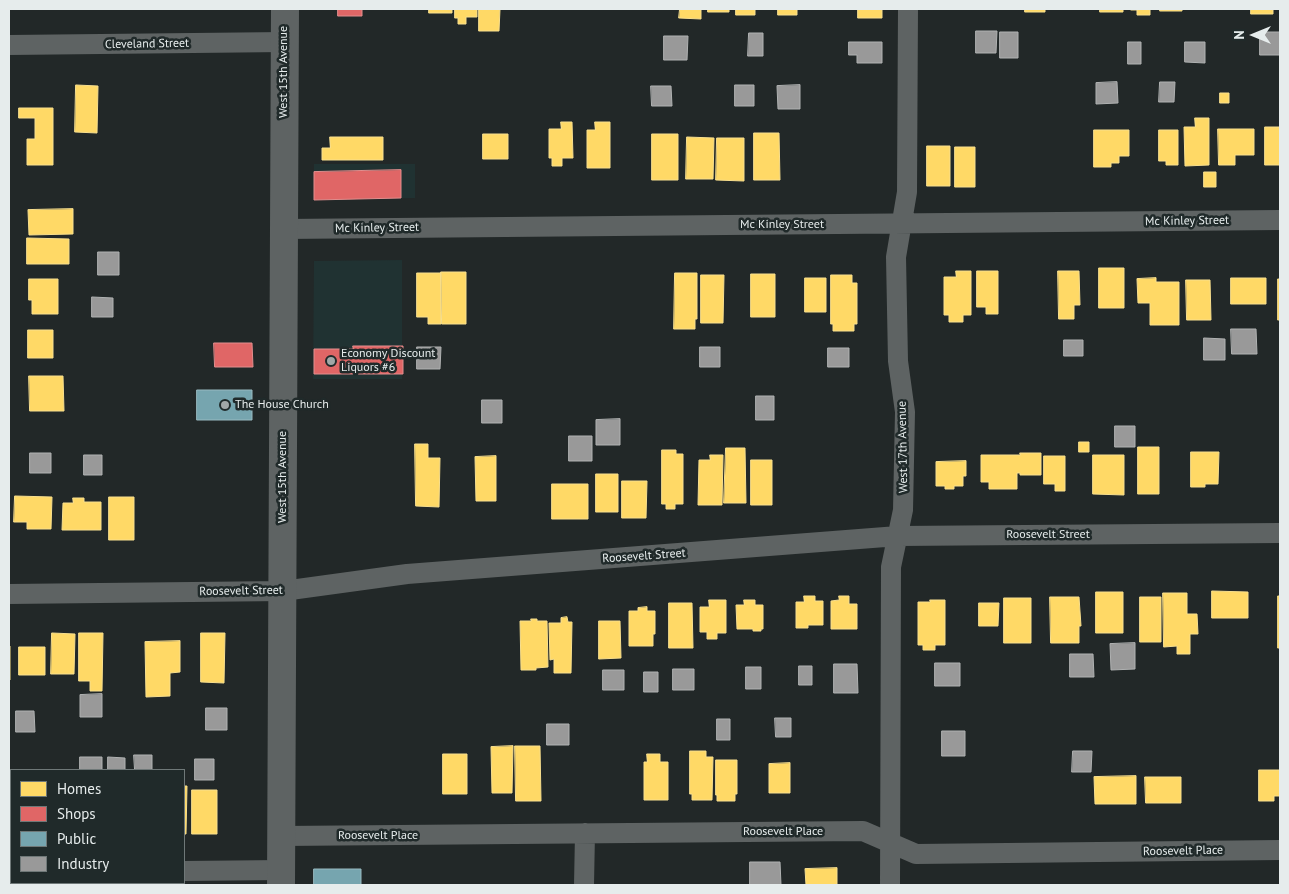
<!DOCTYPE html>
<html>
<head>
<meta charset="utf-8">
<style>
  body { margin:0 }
  #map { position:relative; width:1289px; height:894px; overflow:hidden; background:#222828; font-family:"PT Sans",sans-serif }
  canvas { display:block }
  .frame { position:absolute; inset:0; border:10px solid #e6ecec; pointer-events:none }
  .legend { position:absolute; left:10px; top:769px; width:175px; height:115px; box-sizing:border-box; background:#202a2a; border:1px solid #6f7878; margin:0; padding:6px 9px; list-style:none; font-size:15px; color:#e6ecec }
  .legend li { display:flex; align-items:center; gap:10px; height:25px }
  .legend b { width:25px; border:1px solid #6f7878 }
  .north { position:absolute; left:1229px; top:10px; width:50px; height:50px; -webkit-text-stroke:4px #202a2a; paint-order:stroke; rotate:270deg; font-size:14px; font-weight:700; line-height:20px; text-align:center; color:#e6ecec }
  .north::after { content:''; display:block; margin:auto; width:18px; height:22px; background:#e6ecec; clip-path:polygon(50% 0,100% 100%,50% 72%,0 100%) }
</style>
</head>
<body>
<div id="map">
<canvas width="1289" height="894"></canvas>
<div class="frame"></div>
<ul class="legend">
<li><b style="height:14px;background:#ffd966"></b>Homes</li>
<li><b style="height:14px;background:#e06666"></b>Shops</li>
<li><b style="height:14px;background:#76a5af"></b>Public</li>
<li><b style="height:14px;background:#999"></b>Industry</li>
</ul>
<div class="north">N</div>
</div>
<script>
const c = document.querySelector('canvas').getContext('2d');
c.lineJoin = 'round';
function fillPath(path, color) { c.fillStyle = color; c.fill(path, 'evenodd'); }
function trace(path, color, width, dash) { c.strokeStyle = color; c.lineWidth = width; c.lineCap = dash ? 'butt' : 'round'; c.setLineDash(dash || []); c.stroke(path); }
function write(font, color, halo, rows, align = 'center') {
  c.font = font + ' "PT Sans",sans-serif'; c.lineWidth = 5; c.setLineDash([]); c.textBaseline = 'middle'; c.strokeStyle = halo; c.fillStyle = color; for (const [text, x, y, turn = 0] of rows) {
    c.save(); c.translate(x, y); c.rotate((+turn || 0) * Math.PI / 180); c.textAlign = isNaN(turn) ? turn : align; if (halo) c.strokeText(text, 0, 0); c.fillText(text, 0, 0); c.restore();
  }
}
const built = new Path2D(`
  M314,164H415V198L314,200Z
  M402,260V379H313L314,261Z`);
const homes = new Path2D(`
  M429,9H452V13H429Z
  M455,9H477V17H466V24H458V18H455Z
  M479,9H500L499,31H479Z
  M680,9H701V19L679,18Z
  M708,9H729V12H708Z
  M736,9H755V15H736Z
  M778,9H797V15H778Z
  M858,9H882V18H858Z
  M1025,9H1045V12H1025Z
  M1100,9H1123V12H1100Z
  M1131,9H1150V15H1137V10H1131Z
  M1160,9H1182V11H1160Z
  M1251,9H1273V14H1251Z
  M76,85L98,86L97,133L75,132Z
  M1220,93H1229V103H1220Z
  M19,108H53V165H27V139H35V118H19Z
  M1195,118H1209V165L1185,166L1184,127H1195Z
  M561,122H572L573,158H562V166H552V158H549V129H561Z
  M595,122H610V168H587V130H595Z
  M1265,127H1280V165H1265Z
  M1218,129H1254V155H1235V165H1219Z
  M1094,130H1129V156H1119V163H1111V167H1094Z
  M1159,130H1178V165H1166V161H1159Z
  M754,133H779L780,180H754Z
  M483,134H508V159H483Z
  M652,134H678V180H652Z
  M330,137H383V160H322V148H330Z
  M687,137L714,138L713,179H686Z
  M717,138H744V181L716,180Z
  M927,146H950V186H927Z
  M955,147H975V187H955Z
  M1204,172H1216V187H1204Z
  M73,209V234L29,235L28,210Z
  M27,238L69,239V264H27Z
  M1099,268H1124V308H1099Z
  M956,271H971V315H963V322H949V315H944V277H956Z
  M977,271H998V314H986V307H977Z
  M1058,271H1079L1080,305H1074V319H1059Z
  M441,272H466V324H442Z
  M417,273H441V324H428V317H417Z
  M675,273H697V319H695V329H674Z
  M751,274H775V317H751Z
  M701,275H724L723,323H701Z
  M831,275H852V283H857V324H854V331H833V324H831Z
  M805,278H826V312H805Z
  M1156,278V282H1179V325H1150V303H1138L1137,279Z
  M1231,278H1266V304H1231Z
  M29,279H58V314H32V300H29Z
  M1278,279H1280V320H1278Z
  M1186,280H1210L1211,320H1187Z
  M28,330H53V358H28Z
  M29,376H63L64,411H30Z
  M1079,442H1089V452H1079Z
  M415,444H428V458H440L439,507L416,506Z
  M1138,447H1159V494H1138Z
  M726,448H745L746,503H724Z
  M662,450H676V454H683V504H675V509H666V504H662Z
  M1191,452H1219L1218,484H1205V487H1191Z
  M1020,453H1041V475H1020V473H1017V489H989V482H981V455H1020Z
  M710,455H723L722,505H698L699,460H710Z
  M1093,455H1124V495L1093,494Z
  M496,456V501H476L475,457Z
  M1044,456H1065V491H1055V484H1044Z
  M751,460H772V505H751Z
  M966,461V476H963V486H954V489H945V486H936V462Z
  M596,474H618V512H596Z
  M622,481H647L646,518H622Z
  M552,484H588V519H552Z
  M15,496L52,497L51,529H27V522H14Z
  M109,497H134V540H109Z
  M73,498H84V502H101V530H62L63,503H73Z
  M1212,591L1248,592V618H1212Z
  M1096,592H1123V633H1096Z
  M1163,593H1187V614H1197L1198,634H1190V654H1177V646L1164,647Z
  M804,596H815V601H823V625H808V628H796V602H804Z
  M839,596H849V604H857V629H831V601L839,600Z
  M1278,596H1280V648H1278Z
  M1050,597H1079L1081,626H1079V643H1051Z
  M1140,597H1161V642H1140Z
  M1004,598H1031V643H1004Z
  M709,600H726V633H717V639H707V632H700V607H709Z
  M744,600H755V605H763V629H761V631H753V629H737L736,605H744Z
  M930,600H945V645H935V650H923V645H918V602H930Z
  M669,603H692L693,648H669Z
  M979,603H999L998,626H979Z
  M647,607V611H655V634H653V646H629V611H638V608Z
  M567,617L568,622H572L571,673H554V659L550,660L549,623H561V618Z
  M531,619H537V621H547L548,667L536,668V670H521L520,621H531Z
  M599,621H620L621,658L599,659Z
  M52,633L75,634L74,674H51Z
  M79,633H103L102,691H90V681H79Z
  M201,633H225L224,683L201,682Z
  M180,641V672L170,673V696L146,697L145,642Z
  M9,646H10V680H9Z
  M19,647H45V675H19Z
  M513,746L512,793H492L491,747Z
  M515,746H540L541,801H516Z
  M690,751H706V757H713L712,800H692V794H690Z
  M443,754H467V794H443Z
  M647,754H660V762H668V800H644V762H647Z
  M716,760H737V794H735V801H717V795H716Z
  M790,763V793H769V764Z
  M1259,770H1280V796H1274V801H1259Z
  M1136,776V804H1095L1094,777Z
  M1145,777H1181V803H1146Z
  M184,786H187L186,834H184Z
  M192,790H217V834H192Z
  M9,807H11V831H9Z
  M837,868V885H806L805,869Z`);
const shops = new Path2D(`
  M338,9H362V16H338Z
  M401,170V198L314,200V172Z
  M214,343H252L253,367H215Z
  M353,346H403V374H314V349H353Z`);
const public = new Path2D(`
  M197,390H252V420H197Z
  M314,869H361V885H314Z`);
const industry = new Path2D(`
  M976,31H997L996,53H976Z
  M1000,32H1018V58H1000Z
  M1260,32H1280V55H1260Z
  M749,33H763V56H748Z
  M664,36H688L687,60H664Z
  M849,42H882V63H857V55H849Z
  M1128,42H1141V64H1128Z
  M1185,42H1205V63L1185,62Z
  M1117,82L1118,103L1096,104V83Z
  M1160,82H1175L1174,102H1159Z
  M735,85H754V106H735Z
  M800,85V109H778L777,86Z
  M651,86H671L672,106H652Z
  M98,252H119V275H98Z
  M92,297L113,298V317H92Z
  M1231,329H1256L1257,354H1232Z
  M1204,338L1225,339V360H1204Z
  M1064,340H1083V356H1064Z
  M417,347H441L440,369H417Z
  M700,347H720V367H700Z
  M828,348H849V367H828Z
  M756,396H774V420H756Z
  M482,400H502V423H482Z
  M620,419V445H596V420Z
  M1115,426H1135V447H1115Z
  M569,436H592V461H569Z
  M30,453H51V473H30Z
  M84,455H102V475H84Z
  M1135,643V669L1111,670L1110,644Z
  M1070,654H1093L1094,677H1070Z
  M935,663H960V686H935Z
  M834,664H857L858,693H834Z
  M799,666H812V685H799Z
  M746,667H761V689H746Z
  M673,669H694V690H673Z
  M603,670H624V690H603Z
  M644,672H658V692H644Z
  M102,694V717H80V695Z
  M206,708H227V730H206Z
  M16,711H34L35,732H16Z
  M775,718H791V737H776Z
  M717,719H730V740H717Z
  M547,724H569V745H547Z
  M942,731H965V756H942Z
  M1073,751H1092L1091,772H1072Z
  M134,755H152V770H135Z
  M80,757H102V770H80Z
  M108,757L125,758V770H108Z
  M195,759H214V780H195Z
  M750,862H780L781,885H750Z`);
const street = new Path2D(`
  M9,45L285,42
  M284,229L1280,220
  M9,594L283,591L407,574L898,536L1280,533
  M282,836L863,831L916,854L1280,850
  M184,871L282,870
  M9,872H11
  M584,885L585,833
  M890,885L891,567L903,510L905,412L898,361L896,257L907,192L908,9`);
const secondary = new Path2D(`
  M281,885L285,9`);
const markers = [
  [331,361,5,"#a1a7a7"],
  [225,405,5,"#a1a7a7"]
];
const streetNames = [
  ["Cleveland Street",147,44,-1],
  ["West 15th Avenue",284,72,-90],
  ["Mc Kinley Street",1187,221,-1],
  ["Mc Kinley Street",782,225],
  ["Mc Kinley Street",377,228,-1],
  ["West 17th Avenue",903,447,-91],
  ["West 15th Avenue",283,477,-90],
  ["Roosevelt Street",1048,535],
  ["Roosevelt Street",644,556,-4],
  ["Roosevelt Street",241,591,-1],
  ["Roosevelt Place",783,832],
  ["Roosevelt Place",378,836],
  ["Roosevelt Place",1183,851,-1]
];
const poiNames = [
  ["Economy Discount",341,354],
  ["Liquors #6",341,368],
  ["The House Church",235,405]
];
fillPath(built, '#203232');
fillPath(homes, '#ffd966');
trace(homes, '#f8df8e', 1);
fillPath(shops, '#e06666');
trace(shops, '#e28e8e', 1);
fillPath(public, '#76a5af');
trace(public, '#98bac1', 1);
fillPath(industry, '#999');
trace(industry, '#b0b2b2', 1);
trace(street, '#5e6363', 20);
trace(secondary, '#5e6363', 28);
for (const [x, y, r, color] of markers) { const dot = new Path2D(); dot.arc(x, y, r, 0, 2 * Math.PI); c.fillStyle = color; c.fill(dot); trace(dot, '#202a2a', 2); }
write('12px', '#e6ecec', '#202a2a', streetNames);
write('12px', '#e6ecec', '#202a2a', poiNames, 'left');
</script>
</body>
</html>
